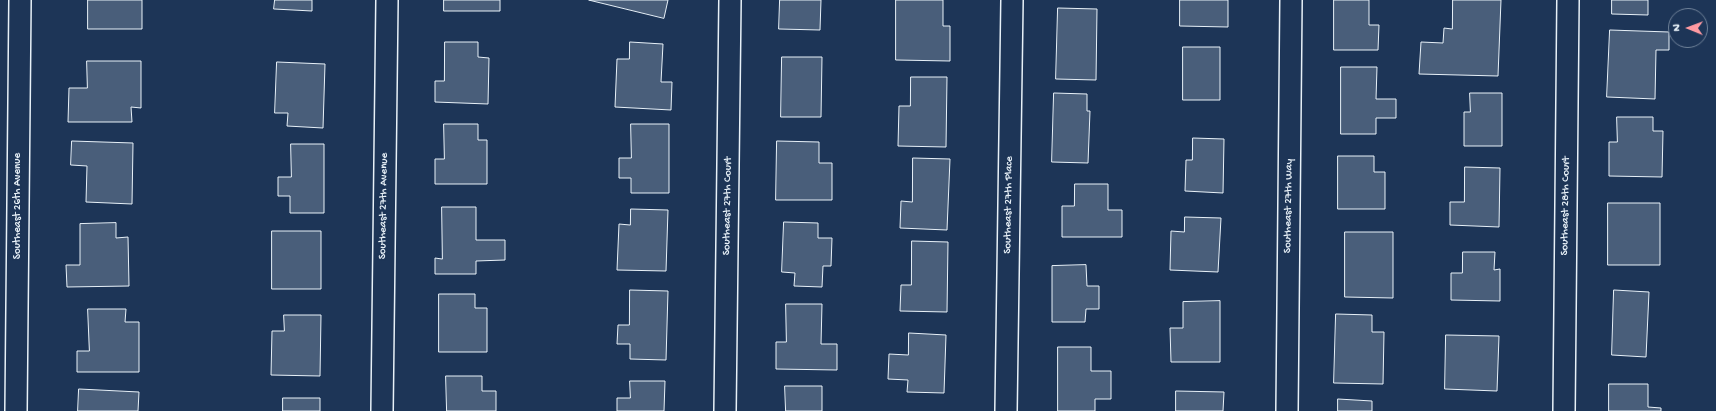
<!DOCTYPE html>
<html>
<head>
<meta charset="utf-8">
<style>
  body { margin:0 }
  #map { position:relative; width:1716px; height:411px; overflow:hidden; background:#1d3557; font-family:"Gochi Hand",sans-serif }
  canvas { display:block }
  .north { position:absolute; left:1668px; top:8px; width:40px; height:40px; box-sizing:border-box; background:#1d3557; border:1px solid #6e8097; border-radius:50%; rotate:271deg; font-size:11px; font-weight:700; line-height:16px; text-align:center; color:#e8f1f8 }
  .north::after { content:''; display:block; margin:auto; width:14px; height:18px; background:#ff9aa2; clip-path:polygon(50% 0,100% 100%,50% 72%,0 100%) }
</style>
</head>
<body>
<div id="map">
<canvas width="1716" height="411"></canvas>
<div class="north">N</div>
</div>
<script>
const c = document.querySelector('canvas').getContext('2d');
c.lineJoin = 'round';
function fillPath(path, color) { c.fillStyle = color; c.fill(path, 'evenodd'); }
function trace(path, color, width, dash) { c.strokeStyle = color; c.lineWidth = width; c.lineCap = dash ? 'butt' : 'round'; c.setLineDash(dash || []); c.stroke(path); }
function write(font, color, halo, rows, align = 'center') {
  c.font = font + ' "Gochi Hand",sans-serif'; c.lineWidth = 4; c.setLineDash([]); c.textBaseline = 'middle'; c.strokeStyle = halo; c.fillStyle = color; for (const [text, x, y, turn = 0] of rows) {
    c.save(); c.translate(x, y); c.rotate((+turn || 0) * Math.PI / 180); c.textAlign = isNaN(turn) ? turn : align; if (halo) c.strokeText(text, 0, 0); c.fillText(text, 0, 0); c.restore();
  }
}
const building = new Path2D(`
  M88,0H142V29H88Z
  M275,0H312V11L274,9Z
  M444,0H500V11H444Z
  M589,0H668L664,18Z
  M780,0H821L820,30L779,29Z
  M896,0H943V26H950V61L896,60Z
  M1180,0H1228V27L1180,26Z
  M1334,0H1369V25H1379L1378,50H1334Z
  M1453,0H1501L1498,76L1419,74L1421,42L1443,43L1444,28L1452,29Z
  M1612,0H1648V15L1612,14Z
  M1058,8L1097,9L1096,80L1056,79Z
  M1610,30L1669,32V50H1656L1655,99L1607,97Z
  M445,42H478V57L489,58L488,104L435,102V81H444Z
  M630,42L663,44L661,82H672L671,110L615,107L617,59H629Z
  M1183,47H1220V100H1183Z
  M782,57H822L821,117H781Z
  M87,61H141V108L131,107L132,122H68L69,88H87Z
  M277,62L325,64L323,128L287,126L288,113H275Z
  M1341,67H1377L1376,99H1396V118H1376V134H1341Z
  M911,77H947L946,147L898,146L899,106H910Z
  M1054,93L1087,94V111H1090L1088,163L1052,162Z
  M1470,93H1502V146H1464V112H1470Z
  M1617,117H1653V131H1663L1662,177L1609,176V142H1617Z
  M444,124H478V140H487V184H435V159H444Z
  M631,124H669V193H631V178H619V158H631Z
  M1193,138L1224,139L1223,193L1185,191L1186,160H1192Z
  M72,141L133,143L132,204L86,202L87,166L71,165Z
  M777,141L819,142V163H832V200H776Z
  M291,144H324V213H290V196H278V177H291Z
  M1338,156H1374V172H1385V209H1338Z
  M913,158L950,159L947,230L900,228L901,201L912,202Z
  M1465,167L1500,168L1499,227L1450,225V202H1464Z
  M1075,184H1108V210H1122V237H1062V206H1074Z
  M1608,203H1660V265H1608Z
  M442,207H476V240H505V260L476,261V274H435V258L442,259Z
  M631,209L668,210L666,271L617,270L619,224L630,225Z
  M1185,217L1221,218L1218,272L1170,270L1171,231L1184,232Z
  M784,222L818,223V238H832L831,266H823L822,287L794,286L795,273L782,272Z
  M116,223V238L128,237L129,286L67,287L66,265H80V224Z
  M272,231H321V289H272Z
  M1345,232H1393V298L1345,297Z
  M912,241L948,242L947,312L900,311L901,285H911Z
  M1463,252H1495L1494,270L1500,269V301L1451,300V273H1462Z
  M1086,265L1087,286H1099V309H1086L1085,322H1052V266Z
  M630,290L668,291L666,360L630,359V344H617L618,325H629Z
  M1614,290L1649,292L1646,357L1612,355Z
  M439,294H475V308H487V352H439Z
  M1220,301V362H1171L1170,328H1183V302Z
  M786,304H822L821,344H837V370L776,369V342H786Z
  M88,309H126L125,322H139V372H77V351H89Z
  M1336,314L1372,315V332H1384L1383,384L1334,383Z
  M284,315H321L320,376L271,375L272,331H284Z
  M909,333L946,335L944,393L907,392L908,380L888,379L889,354L908,355Z
  M1446,335L1499,336L1497,391L1445,389Z
  M1058,347H1091V371H1111V399H1095V411H1058Z
  M446,376H482V391H496V411H447Z
  M630,381H665L664,411H617V398H630Z
  M1609,384H1648V407L1661,408V411H1609Z
  M785,386H822V411H786Z
  M79,389L139,392L138,411H78Z
  M1176,391L1224,392L1223,411H1176Z
  M283,398H320V411H283Z
  M1338,399L1372,401V411H1338Z`);
const minor = new Path2D(`
  M16,411L20,0
  M382,411L387,0
  M725,411L730,0
  M1006,411L1012,0
  M1287,411L1291,0
  M1564,411L1568,0`);
const streetNames = [
  ["Southeast 27th Place",1009,205,-89],
  ["Southeast 26th Avenue",18,206,-90],
  ["Southeast 27th Avenue",384,206,-89],
  ["Southeast 27th Court",728,206,-89],
  ["Southeast 27th Way",1289,206,-89],
  ["Southeast 28th Court",1566,206,-89]
];
fillPath(building, '#495e7a');
trace(building, '#e8f1f8', 1);
trace(minor, '#e8f1f8', 24);
trace(minor, '#1d3557', 21);
write('11px', '#e8f1f8', '#1d3557', streetNames);
</script>
</body>
</html>
